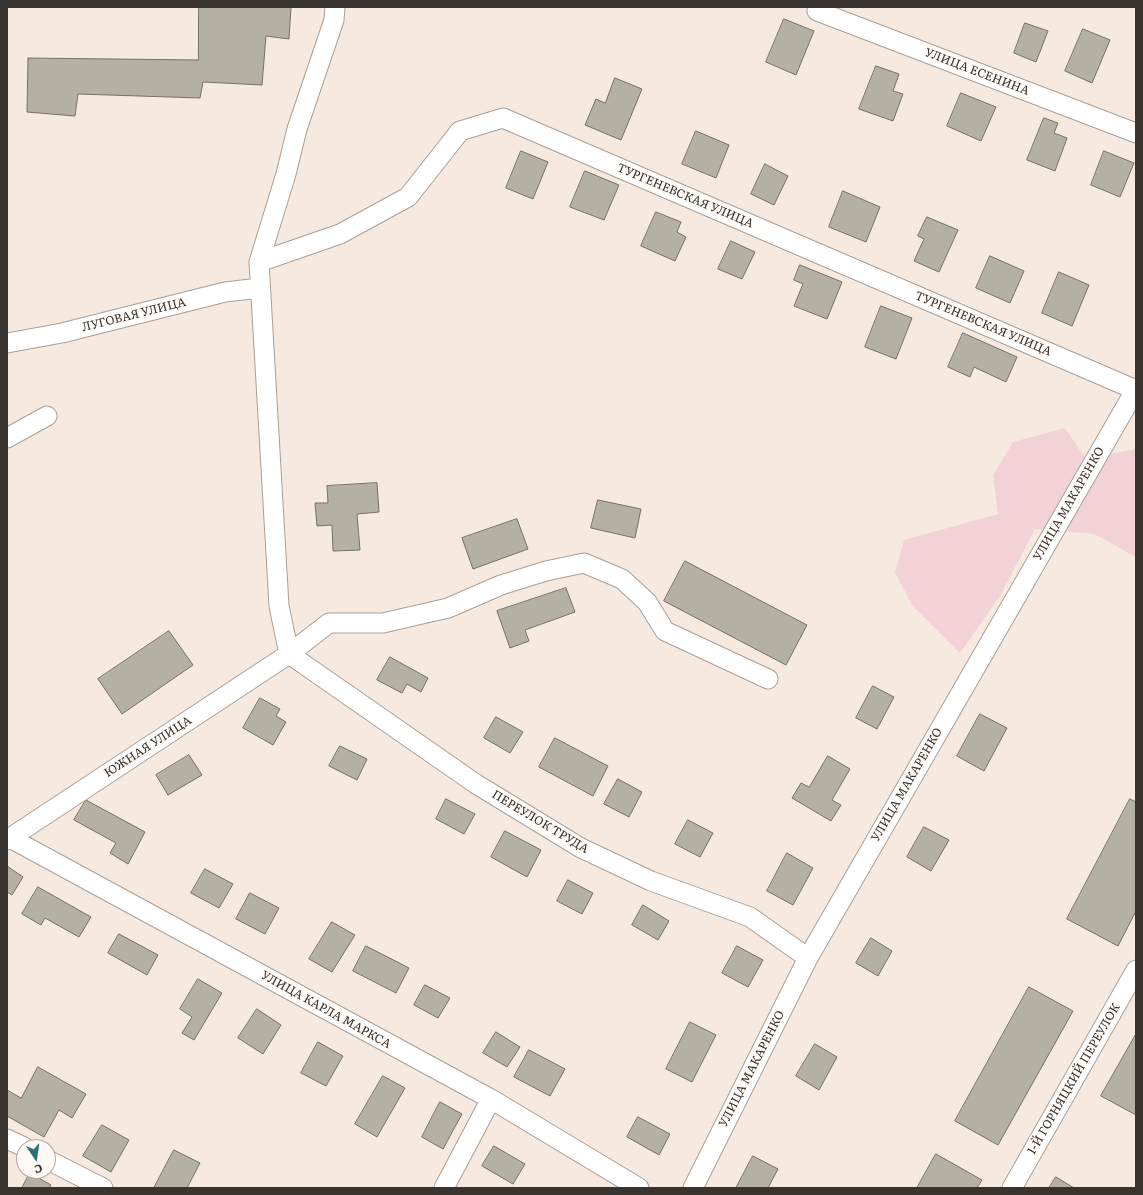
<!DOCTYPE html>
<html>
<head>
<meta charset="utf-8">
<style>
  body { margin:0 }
  #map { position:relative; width:1143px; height:1195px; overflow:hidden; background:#f6eae0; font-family:Literata,serif }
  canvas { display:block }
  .frame { position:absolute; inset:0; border:8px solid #38332f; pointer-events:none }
  .north { position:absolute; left:16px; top:1139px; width:40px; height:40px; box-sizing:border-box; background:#fef9f5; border:1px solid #afaaa6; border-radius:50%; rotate:167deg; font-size:11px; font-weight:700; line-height:16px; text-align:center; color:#38332f }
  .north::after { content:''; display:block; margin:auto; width:14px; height:18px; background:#28717a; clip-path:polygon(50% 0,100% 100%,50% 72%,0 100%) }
</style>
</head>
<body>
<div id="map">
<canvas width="1143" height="1195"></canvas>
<div class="frame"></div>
<div class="north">С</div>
</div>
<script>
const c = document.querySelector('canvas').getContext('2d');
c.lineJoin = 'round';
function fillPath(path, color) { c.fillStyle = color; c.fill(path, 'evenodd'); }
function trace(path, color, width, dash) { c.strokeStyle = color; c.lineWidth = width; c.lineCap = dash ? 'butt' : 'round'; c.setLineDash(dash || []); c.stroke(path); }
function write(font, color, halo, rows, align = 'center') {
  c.font = font + ' Literata,serif'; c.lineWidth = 3; c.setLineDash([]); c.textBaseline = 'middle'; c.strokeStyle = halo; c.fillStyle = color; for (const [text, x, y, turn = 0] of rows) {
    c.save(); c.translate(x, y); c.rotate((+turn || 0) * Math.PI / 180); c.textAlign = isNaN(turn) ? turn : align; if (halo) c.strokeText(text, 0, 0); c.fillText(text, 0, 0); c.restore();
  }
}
const green = new Path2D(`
  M1065,428L1084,456L1116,453L1136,449V557L1094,534L1035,529L1000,596L960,653L912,605L895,572L904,540L998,514L993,475L1013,442Z`);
const building = new Path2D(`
  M199,7H291L289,39L266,36L262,85L203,82L200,98L78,94L75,116L27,112L28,58L198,60Z
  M784,19L814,31L796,75L766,62Z
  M1025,23L1048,31L1036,62L1014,53Z
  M1083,29L1110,40L1092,83L1065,71Z
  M876,66L899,74L893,91L903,94L893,121L859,109Z
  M615,78L642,89L621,140L585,125L596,99L605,103Z
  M961,93L996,107L981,141L947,126Z
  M1044,118L1058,123L1054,133L1067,138L1055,171L1027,160Z
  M696,131L729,145L716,178L682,164Z
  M521,151L548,162L533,199L506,188Z
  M1104,151L1134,163L1120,197L1091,185Z
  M765,164L788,176L774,205L751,194Z
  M585,171L619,185L604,220L570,207Z
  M843,191L880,207L866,242L829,227Z
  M656,212L681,222L677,232L686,237L675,261L641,246Z
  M927,217L958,230L939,272L914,261L924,239L918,236Z
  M731,241L755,252L742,279L718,269Z
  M990,256L1024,271L1010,303L976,288Z
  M800,265L842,282L827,319L794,306L803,284L794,280Z
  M1059,272L1089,285L1072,326L1042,313Z
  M881,306L912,318L896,359L865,347Z
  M963,333L1017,357L1006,382L974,367L970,377L948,367Z
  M377,483L379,512L357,514L360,550L333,551L332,525L317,526L315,503H328L327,486Z
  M598,500L641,509L635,538L591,528Z
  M517,519L528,549L473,569L462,538Z
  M685,561L807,625L786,665L664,601Z
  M566,588L575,612L525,630L529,641L510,648L497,611Z
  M169,631L193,665L122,714L98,679Z
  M390,657L428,678L421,692L407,684L402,693L377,680Z
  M873,686L894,697L877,729L856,718Z
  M260,698L280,709L276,716L286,722L273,745L243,728Z
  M980,714L1007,728L984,771L957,756Z
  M496,717L523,732L510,753L484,738Z
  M555,738L608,766L593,796L539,767Z
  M340,746L367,759L357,780L329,766Z
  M189,755L202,775L168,795L156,775Z
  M828,756L850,769L832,800L841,805L831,821L792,798L801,783L809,787Z
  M618,779L642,792L629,817L604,804Z
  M446,799L475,814L464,834L436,819Z
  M1130,799L1136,802V911L1118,946L1067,919Z
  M86,800L145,832L128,864L110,853L116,843L74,820Z
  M688,820L713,833L700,857L675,844Z
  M924,827L949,840L931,871L907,857Z
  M505,831L541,850L527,877L491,857Z
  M787,853L813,868L793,905L767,891Z
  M7,866L23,877L12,895L7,892Z
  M205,869L233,884L219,908L191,893Z
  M568,880L593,893L582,914L557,901Z
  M38,887L91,917L79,937L45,918L41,925L22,914Z
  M250,893L279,908L265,934L236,919Z
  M643,905L669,921L658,940L632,925Z
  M332,922L355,935L332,972L309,959Z
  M119,934L158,955L147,975L108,953Z
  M871,938L892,951L878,976L856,963Z
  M366,946L409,968L396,993L353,971Z
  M737,946L763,960L748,987L722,973Z
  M198,979L222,993L194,1040L182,1033L192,1017L180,1009Z
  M425,985L450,998L438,1018L414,1005Z
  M1029,987L1073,1011L998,1145L955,1121Z
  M257,1009L281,1025L263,1054L238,1038Z
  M690,1022L716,1035L692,1082L666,1069Z
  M496,1032L520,1047L507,1067L483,1053Z
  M1136,1034V1115L1101,1096Z
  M318,1042L343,1056L326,1086L301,1073Z
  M815,1044L837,1057L819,1090L796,1076Z
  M529,1050L565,1069L550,1096L514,1077Z
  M38,1067L86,1094L72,1118L59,1110L44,1137L7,1116V1090L21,1098Z
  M383,1076L405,1088L377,1137L355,1124Z
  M440,1102L462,1114L443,1149L422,1137Z
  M638,1117L670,1134L659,1155L627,1137Z
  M102,1125L129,1140L111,1172L83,1156Z
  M494,1146L525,1164L513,1184L482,1166Z
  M174,1150L200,1163L187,1188H154Z
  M936,1154L982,1180L977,1188H917Z
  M753,1156L778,1169L768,1188H736Z
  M30,1173L51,1185L49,1188H22Z
  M1056,1177L1074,1188H1049Z`);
const street = new Path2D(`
  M817,11L1136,133
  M259,262L340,234L408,197L460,131L503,118L1136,390
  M7,343L62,333L225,292L260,288
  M7,438L47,416
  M289,654L279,606L259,262L286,174L297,129L334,20L335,7
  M289,654L476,784L581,848L651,881L750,917L808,958
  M10,838L491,1099L639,1188
  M7,840L289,654L329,623H383L448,608L501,585L546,571L584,563L622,579L647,602L665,631L768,679
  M7,1139L24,1147
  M48,1160L103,1188
  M444,1188L491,1099
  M693,1188L808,958L1136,389
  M1012,1188L1136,970`);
const streetNames = [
  ["УЛИЦА ЕСЕНИНА",977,72,21],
  ["ТУРГЕНЕВСКАЯ УЛИЦА",685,196,23],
  ["ЛУГОВАЯ УЛИЦА",134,315,-14],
  ["ТУРГЕНЕВСКАЯ УЛИЦА",983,324,23],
  ["УЛИЦА МАКАРЕНКО",1069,504,-60],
  ["ЮЖНАЯ УЛИЦА",148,747,-33],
  ["УЛИЦА МАКАРЕНКО",907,785,-60],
  ["ПЕРЕУЛОК ТРУДА",540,822,31],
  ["УЛИЦА КАРЛА МАРКСА",326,1010,29],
  ["УЛИЦА МАКАРЕНКО",752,1069,-63],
  ["1-Й ГОРНЯЦКИЙ ПЕРЕУЛОК",1074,1079,-60]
];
fillPath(green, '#f3d2d7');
fillPath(building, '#b4b0a3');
trace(building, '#747064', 1);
trace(street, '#aa9f96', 21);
trace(street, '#fff', 19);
write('12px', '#38332f', '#fef9f5', streetNames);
</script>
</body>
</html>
